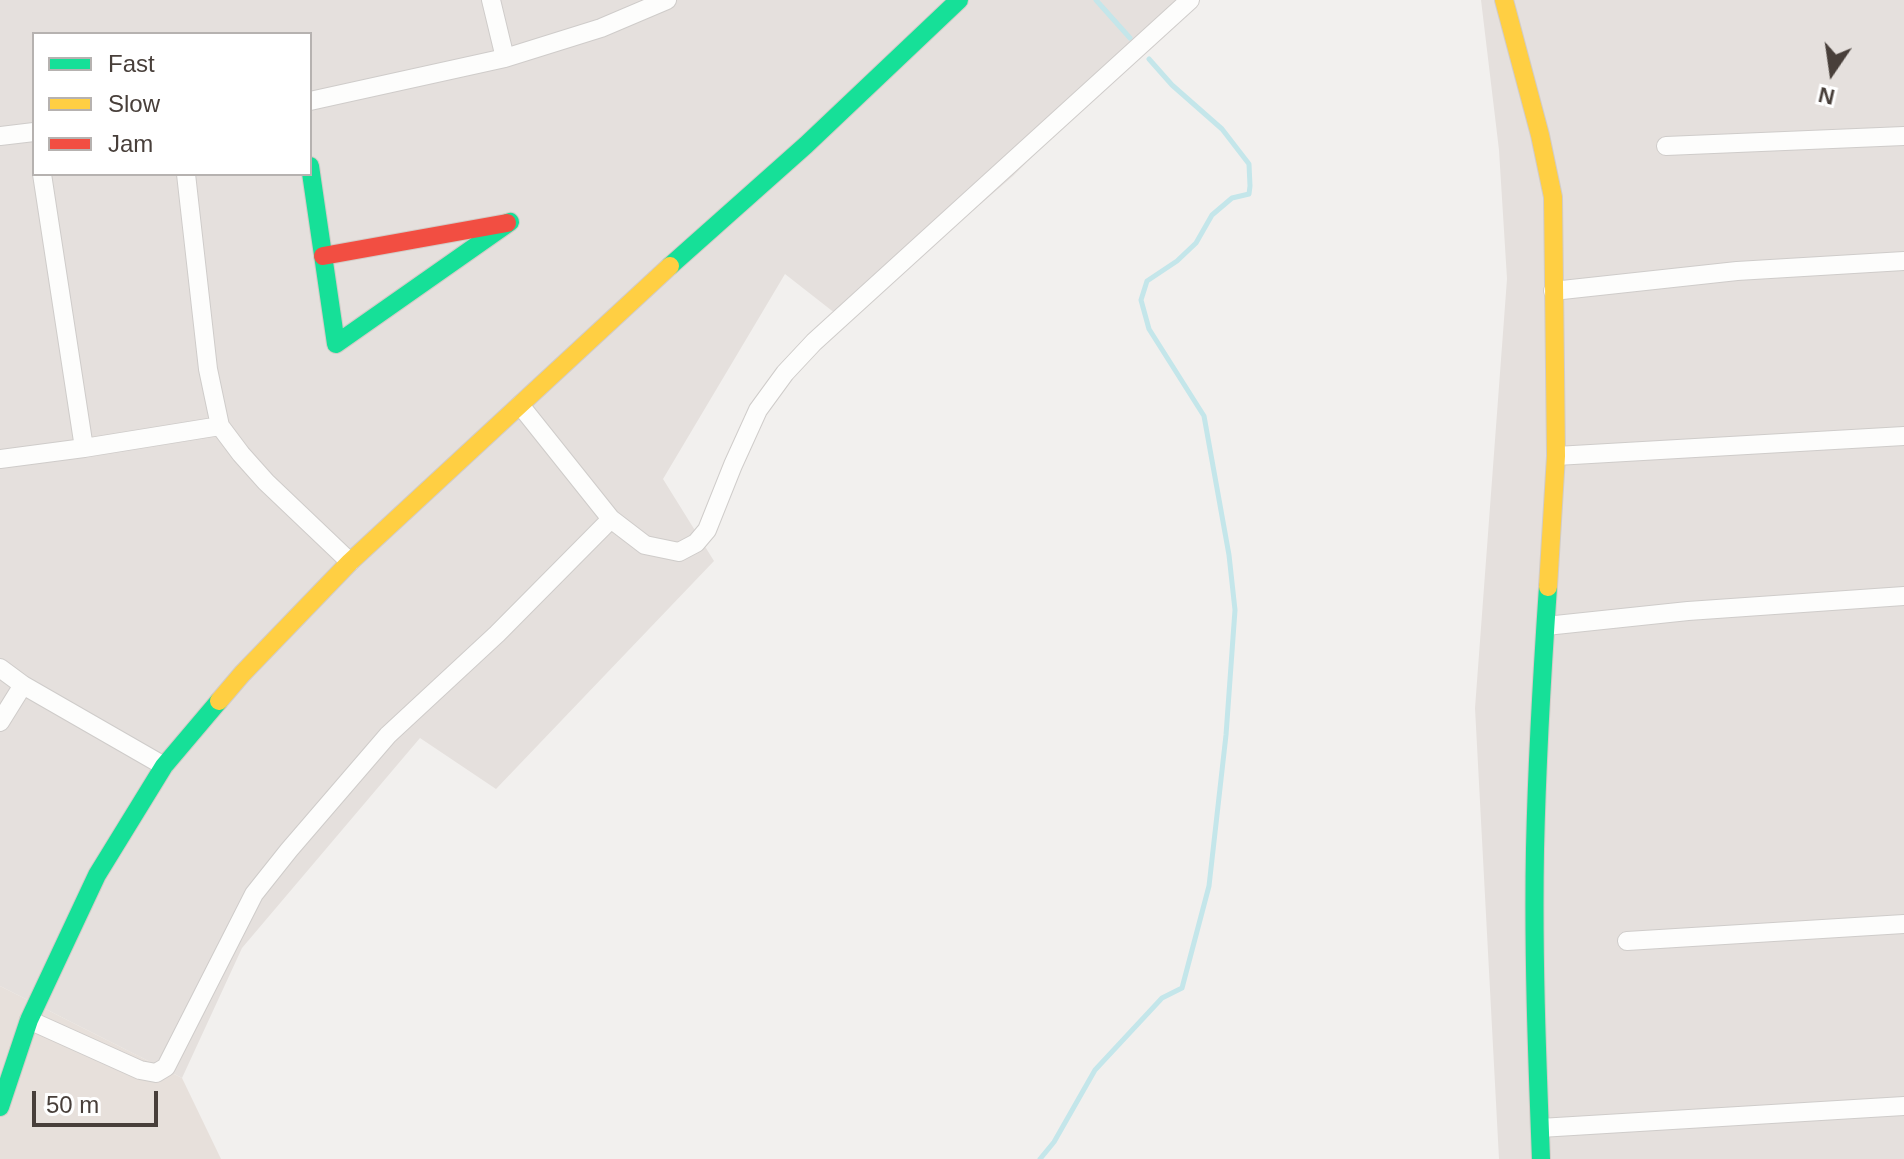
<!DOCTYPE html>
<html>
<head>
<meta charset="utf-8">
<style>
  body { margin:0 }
  #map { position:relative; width:1904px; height:1159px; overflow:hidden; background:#f2f0ee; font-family:Helvetica,sans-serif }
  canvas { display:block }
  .legend { position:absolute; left:32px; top:32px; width:280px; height:144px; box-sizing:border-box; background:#fff; border:2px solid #b6b2b0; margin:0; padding:10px 14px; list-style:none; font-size:24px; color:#483f3a }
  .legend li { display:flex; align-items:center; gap:16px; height:40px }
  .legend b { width:40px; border:2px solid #b6b2b0 }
  .north { position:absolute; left:1792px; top:32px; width:80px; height:80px; -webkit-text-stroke:6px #fff; paint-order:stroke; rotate:193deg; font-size:22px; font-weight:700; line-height:32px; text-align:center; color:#483f3a }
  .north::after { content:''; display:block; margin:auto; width:28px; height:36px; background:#483f3a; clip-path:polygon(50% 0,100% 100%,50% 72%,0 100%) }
  .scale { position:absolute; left:32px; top:1091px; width:126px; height:36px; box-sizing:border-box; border:4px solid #483f3a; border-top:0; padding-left:10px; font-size:24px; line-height:28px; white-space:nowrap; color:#483f3a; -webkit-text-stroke:6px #fff; paint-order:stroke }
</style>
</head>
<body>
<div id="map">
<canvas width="1904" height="1159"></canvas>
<ul class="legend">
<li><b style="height:10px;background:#16e098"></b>Fast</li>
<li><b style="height:10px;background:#ffcf43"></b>Slow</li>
<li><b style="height:10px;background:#f24e42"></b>Jam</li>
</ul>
<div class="north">N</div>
<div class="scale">50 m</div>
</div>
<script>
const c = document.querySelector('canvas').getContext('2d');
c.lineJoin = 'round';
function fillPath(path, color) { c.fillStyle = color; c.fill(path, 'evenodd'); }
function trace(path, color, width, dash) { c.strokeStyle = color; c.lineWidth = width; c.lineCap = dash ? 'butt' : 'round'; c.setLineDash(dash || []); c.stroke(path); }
const residential = new Path2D(`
  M0,0H1188L1013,176L845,321L785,274L663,479L714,561L496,789L420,738L242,948L182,1078L0,986ZM34,34H310V174H34Z
  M1481,0H1904V1159H1499L1475,708L1507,279L1499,150Z`);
const education = new Path2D(`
  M0,986L182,1078L221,1159H0Z`);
const stream = new Path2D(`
  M1096,0L1130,38
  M1040,1159L1054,1142L1095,1070L1162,998L1182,988L1209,886L1226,735L1235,610L1229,555L1204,416L1149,329L1141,300L1147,281L1177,261L1196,243L1212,215L1232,198L1249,194L1250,186L1249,164L1222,129L1172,85L1149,59`);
const street = new Path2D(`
  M491,0L505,58
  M310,101L505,58L601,28L667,0
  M0,136L34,132
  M1666,146L1904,136
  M42,174L84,448
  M186,174L208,369L220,426L241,454L266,482L350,562
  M1553,291L1737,271L1904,261
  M520,405L611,519L645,545L679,552L696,543L707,530L733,465L758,410L785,373L814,342L1190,0
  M1556,456L1904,436
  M0,459L84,448L220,426
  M1546,626L1688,611L1904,596
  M0,668L23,685L164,766
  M0,722L23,685
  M1627,941L1904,924
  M29,1020L140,1070L156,1073L166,1067L254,894L289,850L388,735L497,634L611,519
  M1540,1128L1904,1106`);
const fast = new Path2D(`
  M310,166L336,344L510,222L507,223
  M670,266L806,145L959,0
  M0,1107L29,1020L97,875L164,766L219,701
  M1541,1159C1537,1056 1533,952 1535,849C1537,761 1542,674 1548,587`);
const slow = new Path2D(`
  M1504,0L1540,135L1553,197L1556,456L1548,587
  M219,701L242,674L350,562L670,266`);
const jam = new Path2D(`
  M323,256L507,223`);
fillPath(residential, '#e5e0dd');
fillPath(education, '#e7e0db');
trace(stream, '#c4e6ea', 5);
trace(street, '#cfccca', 20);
trace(fast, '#d2ccc7', 20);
trace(slow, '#d2ccc7', 20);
trace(jam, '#d2ccc7', 20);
trace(street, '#fdfdfc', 18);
trace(fast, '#16e098', 18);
trace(slow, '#ffcf43', 18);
trace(jam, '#f24e42', 18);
</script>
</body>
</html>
